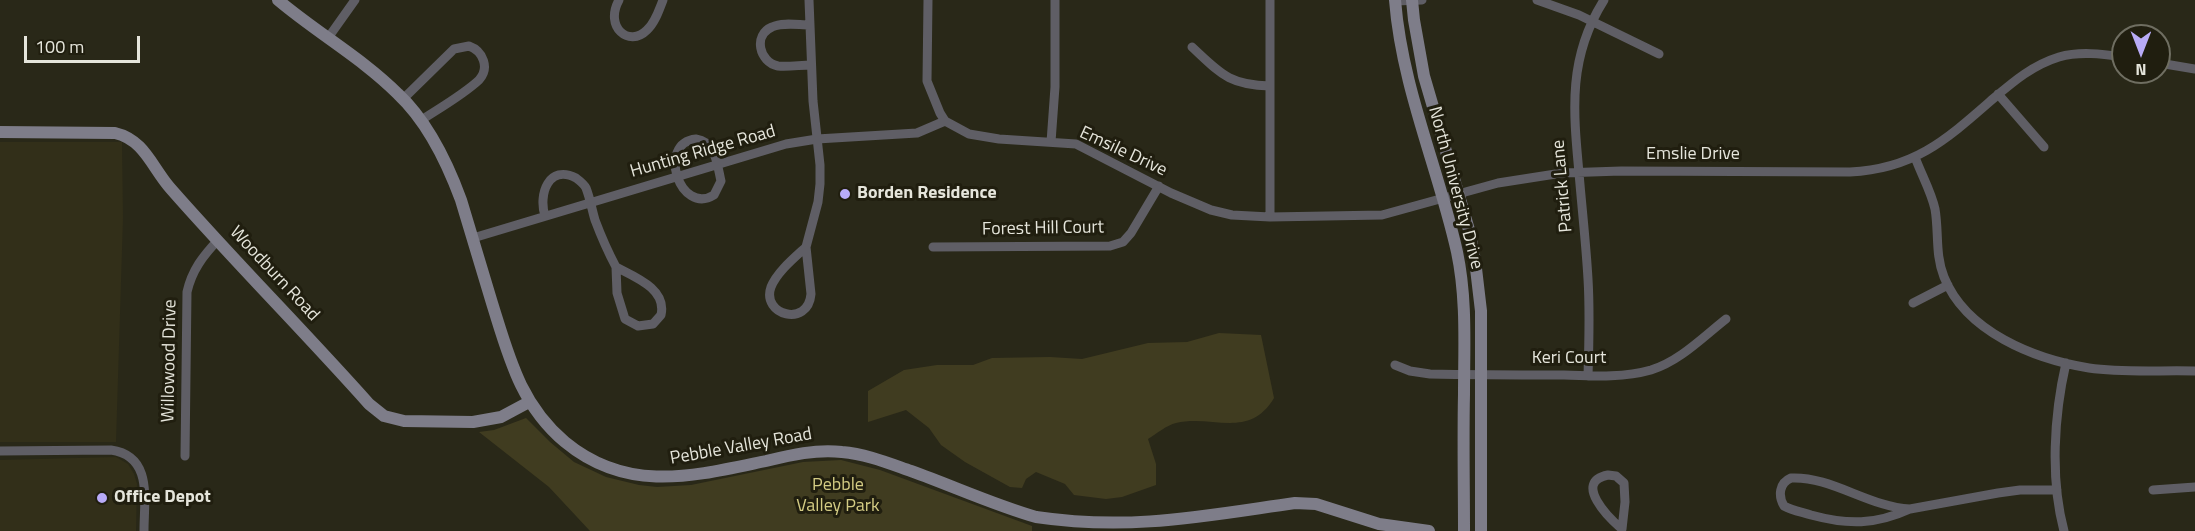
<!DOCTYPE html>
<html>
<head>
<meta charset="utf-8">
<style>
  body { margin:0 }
  #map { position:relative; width:2195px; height:531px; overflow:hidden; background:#292818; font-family:"Titillium Web",sans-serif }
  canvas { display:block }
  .north { position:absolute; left:2111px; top:24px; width:60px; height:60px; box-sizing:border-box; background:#201e0f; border:2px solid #6f6e61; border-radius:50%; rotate:180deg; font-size:16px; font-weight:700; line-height:24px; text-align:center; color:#e5e5db }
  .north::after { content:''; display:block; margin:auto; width:21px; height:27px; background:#b8abf7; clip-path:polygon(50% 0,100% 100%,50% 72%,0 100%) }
  .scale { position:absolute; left:24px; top:36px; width:116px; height:27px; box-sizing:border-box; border:3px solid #e5e5db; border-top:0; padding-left:8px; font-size:18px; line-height:21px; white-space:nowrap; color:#e5e5db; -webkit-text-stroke:4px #201e0f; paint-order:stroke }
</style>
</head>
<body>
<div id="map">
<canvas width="2195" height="531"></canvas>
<div class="north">N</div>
<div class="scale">100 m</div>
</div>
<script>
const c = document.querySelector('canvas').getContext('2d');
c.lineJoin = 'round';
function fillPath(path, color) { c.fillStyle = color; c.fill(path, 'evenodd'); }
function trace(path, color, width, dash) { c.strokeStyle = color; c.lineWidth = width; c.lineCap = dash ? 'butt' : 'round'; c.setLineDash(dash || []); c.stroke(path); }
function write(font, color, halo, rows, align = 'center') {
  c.font = font + ' "Titillium Web",sans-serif'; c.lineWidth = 6; c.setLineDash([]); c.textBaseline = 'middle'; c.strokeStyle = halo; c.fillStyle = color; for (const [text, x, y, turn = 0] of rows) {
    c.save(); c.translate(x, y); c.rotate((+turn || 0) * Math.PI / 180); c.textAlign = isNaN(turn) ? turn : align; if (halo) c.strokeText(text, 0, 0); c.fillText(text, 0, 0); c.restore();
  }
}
const built = new Path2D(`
  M0,142H122L123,218L116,442H0Z
  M116,457L128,464L134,474L137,484L136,531H0V460Z`);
const green = new Path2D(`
  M1219,333L1261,335L1274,398C1249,440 1212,414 1176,423C1167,425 1156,434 1148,439L1156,464V485L1122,497L1106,499L1074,495L1065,484L1036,472L1026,479L1022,488L1010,487L965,462L941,445L929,428L906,410L868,422V391L904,370L937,365H973L992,358L1050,357L1082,359L1148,343L1187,342Z
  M526,418L550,442L574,462L606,477L639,485L657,487L691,485L803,462L841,460L880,470L1032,526V531H590L549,487L479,432L494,430Z`);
const street = new Path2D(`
  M619,0C604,27 629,48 647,30C655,23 659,10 663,0
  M928,0L927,81L940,113L945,121L969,134L999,139L1076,144L1171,193L1211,210L1232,215L1270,217L1382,215L1498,183L1562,173L1621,171L1850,172C1915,169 1947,139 1994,98C2014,81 2033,65 2059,57C2080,51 2102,54 2123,57
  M1270,0V217
  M1537,0L1579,15L1659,54
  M1395,1L1422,0
  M810,25C798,25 783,22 772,27C753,35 759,62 778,66C788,67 801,65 811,65
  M328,38L355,0
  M1192,47C1221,74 1229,85 1270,86
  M2159,63L2195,69
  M1998,94L2044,147
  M403,99L454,49L469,46C483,51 490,68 479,80C463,95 438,109 420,121
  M696,139C716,142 717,164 721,181L714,195C680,216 656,143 696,139Z
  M1051,142L1055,87V0
  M1915,157C1921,174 1931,191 1935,209C1939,232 1935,255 1944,277C1966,332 2034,359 2089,368C2124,373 2160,370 2195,371
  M545,216C538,194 549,164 576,178C580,181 584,184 586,188C590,198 592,210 595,220C601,236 608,252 616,267
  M473,238L786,144L817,139L917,133L945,121
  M806,247L818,202L820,184V165L813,101L809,0
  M806,247L811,294C808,328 761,315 771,287C777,272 794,258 806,247Z
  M933,247L1110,246L1123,242L1131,233L1159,186
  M616,267C635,277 667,289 661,315L653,324L638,326L625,319L617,293Z
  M1913,303L1948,285
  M1395,365L1410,371L1430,374C1475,375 1519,375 1564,375C1592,376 1623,378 1651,370C1680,361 1703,337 1726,319
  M1588,376C1589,344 1590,311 1588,279C1586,244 1582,209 1579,173C1573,109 1568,57 1604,0
  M0,451L111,450C153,456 144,499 144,531
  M185,456L187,292C192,270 203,256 218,240
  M1608,475L1616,476L1624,483L1625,502L1622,529C1610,519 1572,482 1608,475Z
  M1791,478C1831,476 1869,507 1910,509C1875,525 1848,525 1811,515C1802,512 1793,511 1784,506C1778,496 1779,483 1791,478Z
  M2153,490L2195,487
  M1910,509L1998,493L2020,490H2057
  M2064,531C2050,479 2054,415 2066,363`);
const secondary = new Path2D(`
  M278,0C317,33 362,58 398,94C428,122 447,162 461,200C471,234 482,269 492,303C509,357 520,404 565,442C628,494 694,476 766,461C791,455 816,449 842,452C866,454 888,463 911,471C953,486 994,505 1036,517C1131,531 1203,516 1295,503L1316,504L1379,524L1429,531
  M1395,0C1402,88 1438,167 1457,252C1467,299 1464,347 1464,394C1463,440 1464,485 1464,531
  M1412,0L1414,20L1424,76L1469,230L1475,260L1481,311V531
  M0,132L115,133C145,140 152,168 171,189C235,262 304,331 369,404L384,416L404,421L473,422L501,417L529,402`);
const markers = [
  [845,194,6,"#b8abf7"],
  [102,498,6,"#b8abf7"]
];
const streetNames = [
  ["Hunting Ridge Road",703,152,-16],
  ["Emsile Drive",1123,152,25],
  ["Emslie Drive",1693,155],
  ["Patrick Lane",1563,186,-95],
  ["North University Drive",1455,188,75],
  ["Forest Hill Court",1043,229,-1],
  ["Woodburn Road",274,274,47],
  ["Keri Court",1569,359],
  ["Willowood Drive",170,361,-89],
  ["Pebble Valley Road",741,447,-10]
];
const poiNames = [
  ["Borden Residence",857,194],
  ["Office Depot",114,498]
];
const parkNames = [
  ["Pebble",838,486],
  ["Valley Park",838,507]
];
fillPath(built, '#322f19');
fillPath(green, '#403c20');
trace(street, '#5f5e65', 9);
trace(secondary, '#7e7d89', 12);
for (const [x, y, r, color] of markers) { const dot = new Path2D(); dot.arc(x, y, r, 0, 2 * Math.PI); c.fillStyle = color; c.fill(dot); trace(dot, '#201e0f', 2); }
write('18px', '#e5e5db', '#201e0f', streetNames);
write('bold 18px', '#e5e5db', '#201e0f', poiNames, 'left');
write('18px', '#d4cc84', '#201e0f', parkNames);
</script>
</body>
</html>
